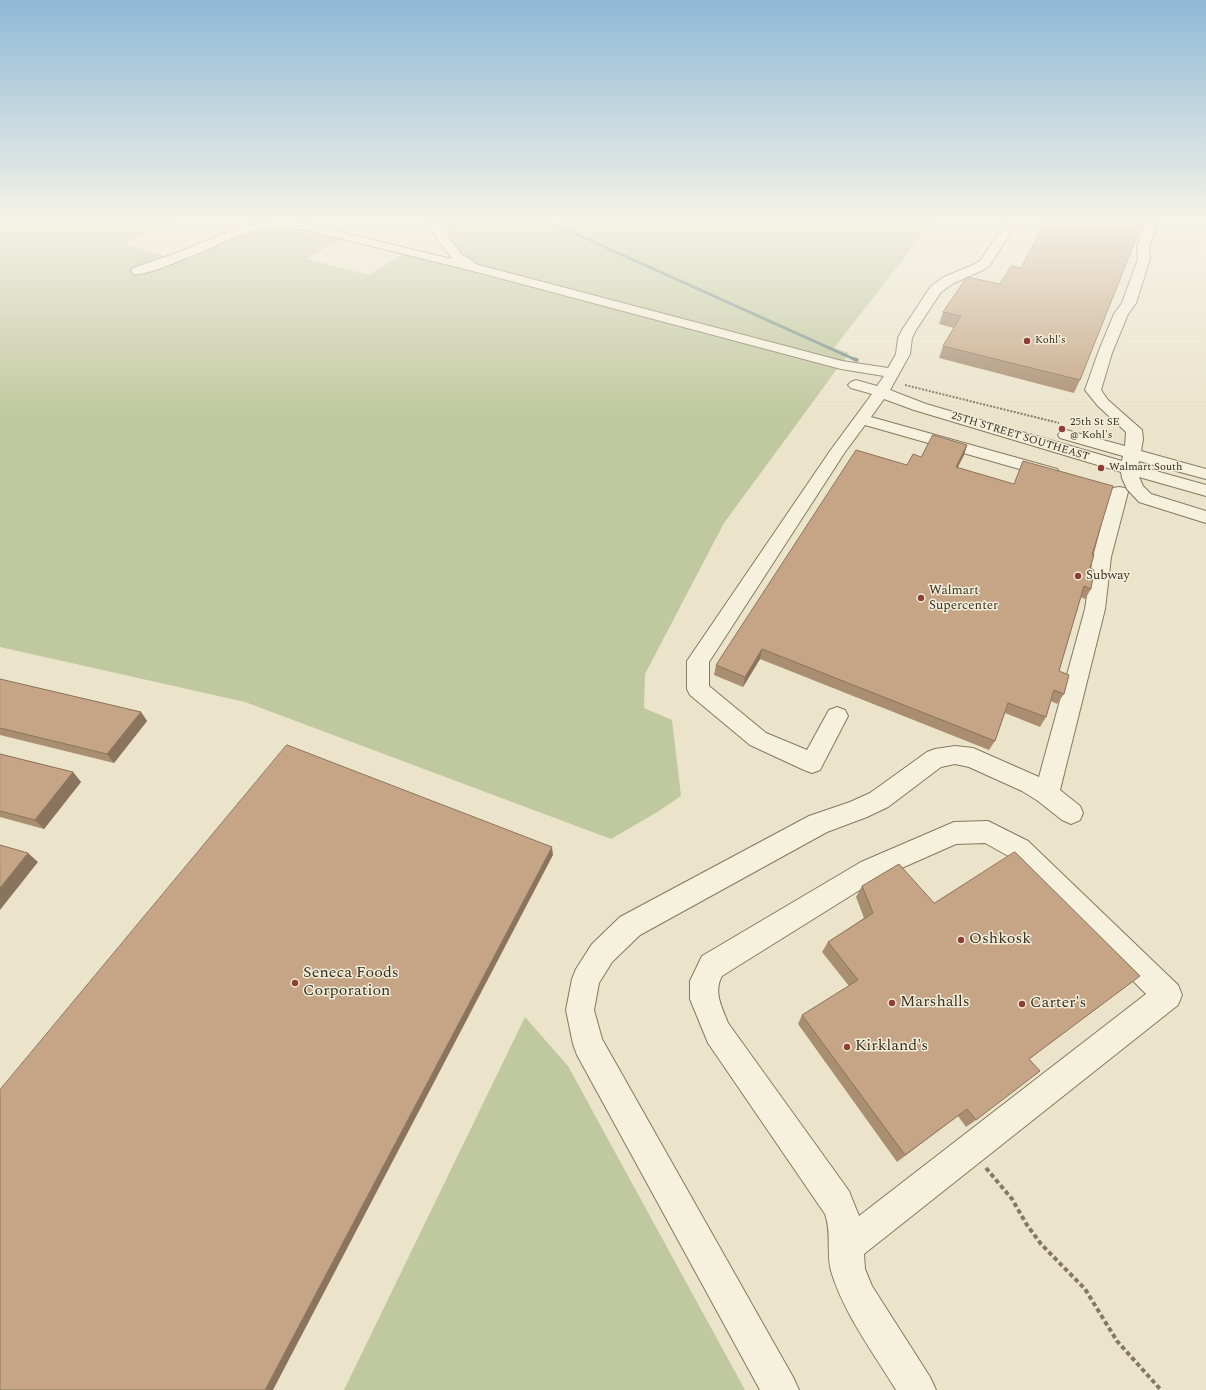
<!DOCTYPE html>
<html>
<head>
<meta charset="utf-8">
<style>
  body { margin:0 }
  canvas { display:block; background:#ebe4cb }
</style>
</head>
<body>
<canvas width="1206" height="1390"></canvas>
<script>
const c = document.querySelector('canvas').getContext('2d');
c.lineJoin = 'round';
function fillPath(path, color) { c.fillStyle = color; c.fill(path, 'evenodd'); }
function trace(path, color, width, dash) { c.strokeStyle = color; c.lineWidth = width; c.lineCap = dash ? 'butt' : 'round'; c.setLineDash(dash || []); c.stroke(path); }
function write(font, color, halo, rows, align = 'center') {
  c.font = font + ' Spectral,serif'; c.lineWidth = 3; c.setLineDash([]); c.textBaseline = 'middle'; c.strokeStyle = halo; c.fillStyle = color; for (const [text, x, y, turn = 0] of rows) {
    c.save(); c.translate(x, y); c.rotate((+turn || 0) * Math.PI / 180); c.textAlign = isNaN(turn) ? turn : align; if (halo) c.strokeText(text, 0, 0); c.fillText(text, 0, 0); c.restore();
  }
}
const green = new Path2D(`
  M0,221H183L174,224L169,223L126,243L178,261L253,232L280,229L343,238L306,259L369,275L405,253L837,369L724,523L645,674L644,708L672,720L681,796L659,811L611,839L245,702L0,647Z
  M436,221H933L834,348L849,353L843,362L481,265L463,257Z
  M525,1017L568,1066L745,1390H344Z`);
const streamFar1 = new Path2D(`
  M547,221L856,360`);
const stream = new Path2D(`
  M854,359L857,360`);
const pathFar2 = new Path2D(`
  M450,226L462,221`);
const pathFar1 = new Path2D(`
  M905,385L1059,423`);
const path = new Path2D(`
  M986,1168L1012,1199L1027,1225L1041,1244L1085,1289L1117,1341L1161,1390`);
const minor = new Path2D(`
  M425,221H437L462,255L473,261L475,264L842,361L888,368L896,354L898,338L902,330L931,286L944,277L975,264L981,260L1006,221H1018L990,265L983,270L954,283L941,292L916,330L912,338L910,354L890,390L926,404L1122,461L1123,456L1060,438L1058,435L1060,432L1066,430L1125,446L1126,432L1098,406L1085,390L1098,353L1114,314L1122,303L1138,259L1137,248L1146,221H1158L1149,248L1150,259L1136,303L1128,314L1112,353L1101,390L1108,400L1142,430L1143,439L1141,451L1206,469V479L1139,461L1138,466L1206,485V496L1139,477L1143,486L1151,494L1206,511V523L1139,502L1127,489L1122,478L1121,472L914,410L884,399L871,417L1057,469L1060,473L1057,477L1051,478L865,425L845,452L709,662V686L766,733L807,750L829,710L837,707L845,710L848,716L820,770L812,773L804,770L750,745L690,695L687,689V661L830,451L872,394L851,388L848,385L851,382L856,380L877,386L884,376L841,369L473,271L310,231C288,228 265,226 244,234C223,241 149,278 133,274L131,271L133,268L179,252L240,227L261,223L289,222L310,225L452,259Z
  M1119,487L1125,488L1128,492L1111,557L1105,609L1060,790L1080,806L1083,813L1080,820L1071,824L1062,820L1038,801L1022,791L969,767L955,764L941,767L888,807L867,817L827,832L640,935L612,962L599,983L594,1010L602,1039L793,1377L799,1390H760L577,1055L573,1044L566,1010L572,979L576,969L592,944L620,917L809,816L850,802L870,793L927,752L935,749L955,746L973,748L1039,777L1085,609L1093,557L1110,492L1113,488Z
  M988,821L1028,841L1178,985L1182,995L1178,1005L864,1254L865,1269L872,1286L930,1377L936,1390H896C873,1352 844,1314 831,1271C826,1253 832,1233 825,1214L708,1043L690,999V981L702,956L861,862L954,822ZM985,843L1010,857L1146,994L859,1216L849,1191L728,1023C722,1007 713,992 722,976L879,878L956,844Z`);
const wall = new Path2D(`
  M1021,268L1080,380L1074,393L939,358L943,346L954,328L939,324L943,312L1000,284Z
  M967,445L964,455L957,467L1092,555L1090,568L1091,589L1085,599L1081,597L1059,671L1064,694L1057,704L1051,701L1046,717L1040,727L1005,713L995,741L989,750L760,659L743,687L714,675L716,665L907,465L921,457Z
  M0,679L141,712L147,721L114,763L0,735Z
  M0,754L73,772L81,782L44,829L0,817Z
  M862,886L934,903L1140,976L1029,1059L976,1120L966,1127L958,1116L897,1162L798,1024L802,1015L849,986L822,952L828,942L864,918L856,897Z`);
const shadedWall = new Path2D(`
  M967,445L964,455L953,477L956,467Z
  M762,649L760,659L743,687L745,677Z
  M141,712L147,721L114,763L107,754Z
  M73,772L81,782L44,829L35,820Z
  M552,847L553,855L273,1390H265Z
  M28,853L38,862L0,910V888Z`);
const building = new Path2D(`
  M1056,221H1143L1080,380L943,346L961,316L943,312L967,277L1000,284L1011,266L1021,268L1045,223L1054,224Z
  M933,435L967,445L956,467L1014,484L1023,461L1113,486L1092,555H1094L1090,568L1094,570L1091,589L1084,586L1059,671L1069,675L1064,694L1054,690L1046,717L1008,703L995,741L762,649L745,677L716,665L856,450L907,465L913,454L921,457Z
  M0,679L141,712L107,754L0,728Z
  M287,745L552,847L265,1390H0V1090Z
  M0,754L73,772L35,820L0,811Z
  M0,845L28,853L0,888Z
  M1015,852L1140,976L1029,1059L1040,1071L976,1120L967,1109L905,1155L802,1015L858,980L828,942L873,913L862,886L899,864L934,903Z`);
const markers = [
  [1027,341,4,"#8e3e37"],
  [1062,429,4,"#8e3e37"],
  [1101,468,4,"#8e3e37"],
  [1078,576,4,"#8e3e37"],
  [921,598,4,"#8e3e37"],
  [961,940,4,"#8e3e37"],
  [295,983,4,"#8e3e37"],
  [892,1003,4,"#8e3e37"],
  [1022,1004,4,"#8e3e37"],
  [847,1047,4,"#8e3e37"]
];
const farPoinames = [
  ["Kohl's",1035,341],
  ["25th St SE",1070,423],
  ["@ Kohl's",1070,436],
  ["Walmart South",1109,468]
];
const farStreetnames = [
  ["25TH STREET SOUTHEAST",1020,437,17]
];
const poiNames = [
  ["Subway",1086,576],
  ["Walmart",929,591],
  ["Supercenter",929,606]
];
const nearPoinames = [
  ["Oshkosk",969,940],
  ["Seneca Foods",303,974],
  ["Corporation",303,992],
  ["Marshalls",900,1003],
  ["Carter's",1030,1004],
  ["Kirkland's",855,1047]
];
fillPath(green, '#c0c89f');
trace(streamFar1, '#728e89', 3);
trace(stream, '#728e89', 3.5);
trace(minor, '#867861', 2);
trace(pathFar2, '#867861', 1.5, [2, 1]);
trace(pathFar1, '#867861', 2, [2, 1.5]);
trace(path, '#867861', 4, [4.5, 3]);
fillPath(minor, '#f6f1dd');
fillPath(wall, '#a98e72');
fillPath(shadedWall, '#8a745d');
fillPath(building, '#c5a585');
trace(building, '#8a745d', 1);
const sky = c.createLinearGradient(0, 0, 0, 416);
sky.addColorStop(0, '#8fb9d6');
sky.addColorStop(0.53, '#f6f3e8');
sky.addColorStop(1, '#f6f3e800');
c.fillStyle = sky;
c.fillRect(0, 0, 1206, 416);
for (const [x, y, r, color] of markers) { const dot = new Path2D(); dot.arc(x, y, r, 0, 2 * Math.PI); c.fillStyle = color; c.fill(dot); trace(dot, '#f3eeda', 1.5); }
write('11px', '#382f22', '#f3eeda', farPoinames, 'left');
write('11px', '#382f22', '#f3eeda', farStreetnames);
write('13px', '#382f22', '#f3eeda', poiNames, 'left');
write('16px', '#382f22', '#f3eeda', nearPoinames, 'left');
</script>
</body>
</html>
